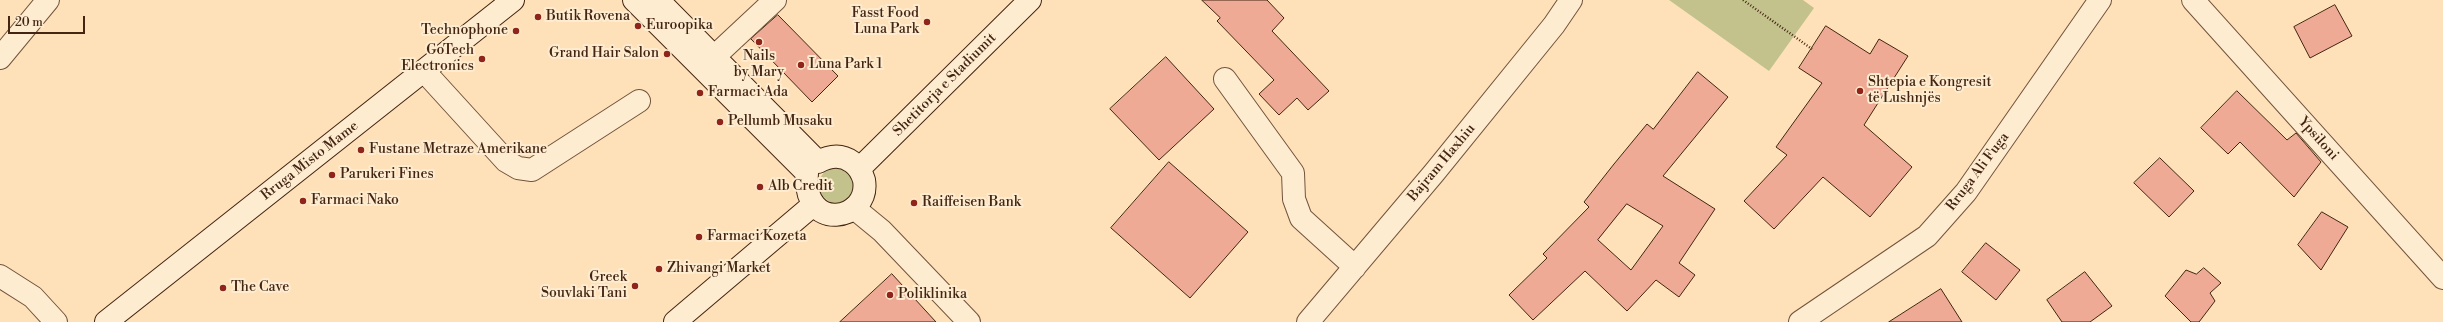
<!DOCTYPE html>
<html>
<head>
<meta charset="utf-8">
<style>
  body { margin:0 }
  #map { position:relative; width:2443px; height:322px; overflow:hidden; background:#fee1b8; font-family:"Libre Bodoni",serif }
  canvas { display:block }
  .scale { position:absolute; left:8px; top:16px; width:77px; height:18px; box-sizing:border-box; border:2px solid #432512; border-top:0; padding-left:5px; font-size:12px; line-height:14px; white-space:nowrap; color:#432512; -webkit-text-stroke:3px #feecd1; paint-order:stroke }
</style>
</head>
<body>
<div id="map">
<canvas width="2443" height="322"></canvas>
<div class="scale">20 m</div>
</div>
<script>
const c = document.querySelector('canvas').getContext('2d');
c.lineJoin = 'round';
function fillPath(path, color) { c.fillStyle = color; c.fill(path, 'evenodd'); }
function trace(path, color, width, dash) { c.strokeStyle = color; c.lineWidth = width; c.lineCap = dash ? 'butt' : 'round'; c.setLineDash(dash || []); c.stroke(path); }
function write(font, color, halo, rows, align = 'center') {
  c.font = font + ' "Libre Bodoni",serif'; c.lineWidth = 4; c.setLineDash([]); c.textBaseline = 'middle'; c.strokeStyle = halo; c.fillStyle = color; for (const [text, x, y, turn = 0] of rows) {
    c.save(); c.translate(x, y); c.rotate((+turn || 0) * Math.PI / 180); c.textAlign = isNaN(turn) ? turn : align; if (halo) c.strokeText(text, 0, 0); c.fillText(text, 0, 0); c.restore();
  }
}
const green = new Path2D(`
  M1669,0H1803L1814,8L1769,71Z
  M819 185a18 18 0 1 1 36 0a18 18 0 1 1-36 0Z`);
const building = new Path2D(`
  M1202,0H1267L1284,18L1272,31L1329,91L1308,110L1297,98L1279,115L1259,94L1274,80L1217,21L1220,18Z
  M2335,5L2352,36L2310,58L2294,27Z
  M778,15L838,76L812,102L751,39Z
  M1826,26L1870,54L1879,39L1908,56L1864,125L1912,167L1870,217L1823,177L1774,229L1744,201L1787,155L1776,147L1822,83L1799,68Z
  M1166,57L1214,109L1159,160L1110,109Z
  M1698,72L1728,97L1663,176L1715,209L1679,263L1695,275L1679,297L1656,280L1627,311L1585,271L1533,320L1509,295L1547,258L1543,254L1589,207L1584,202L1614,164L1647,124L1653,129ZM1627,204L1663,226L1631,270L1598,240Z
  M2237,91L2287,140L2296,133L2321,162L2294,197L2240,142L2228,154L2201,128Z
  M2160,158L2194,191L2169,217L2134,183Z
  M1169,162L1248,232L1190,298L1111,228Z
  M2322,212L2348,227L2321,270L2298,245Z
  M1986,243L2020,270L1996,300L1962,272Z
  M2204,268L2221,283L2210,293L2215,301L2199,322H2191L2165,296L2186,270L2196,274Z
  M2085,272L2112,306L2090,322H2062L2047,300Z
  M892,274L936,322H840Z
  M1941,289L1962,322H1889Z`);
const path = new Path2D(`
  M1743,0L1812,49`);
const street = new Path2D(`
  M2193,0L2443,278
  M715,56L775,0
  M0,58L48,0
  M424,71L506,161L518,168L532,170L639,101
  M1225,79L1293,173L1294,199L1301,218L1355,267
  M854,208L882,231L969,322
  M0,276L33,297L56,322
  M1308,322L1434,173L1554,25L1571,0
  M1800,322L1927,236L1966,192L2100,0`);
const secondary = new Path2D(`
  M634,0L807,173C802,234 871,221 864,180C862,173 858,166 852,162C841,154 829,156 818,162L658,0
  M859,169L1030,0
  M106,322L513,0
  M675,322L813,205`);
const markers = [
  [538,17,4,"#8f2418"],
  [927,22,4,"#8f2418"],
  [638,26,4,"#8f2418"],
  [516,31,4,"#8f2418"],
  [759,42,4,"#8f2418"],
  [667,54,4,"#8f2418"],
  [482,59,4,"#8f2418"],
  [801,65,4,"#8f2418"],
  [1860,91,4,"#8f2418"],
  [700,93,4,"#8f2418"],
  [720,122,4,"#8f2418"],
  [361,150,4,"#8f2418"],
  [332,175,4,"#8f2418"],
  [760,187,4,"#8f2418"],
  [303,201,4,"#8f2418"],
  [914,203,4,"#8f2418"],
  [699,237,4,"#8f2418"],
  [659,269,4,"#8f2418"],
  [635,286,4,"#8f2418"],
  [223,288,4,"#8f2418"],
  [890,295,4,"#8f2418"]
];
const poiNames = [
  ["Fasst Food",919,14,"right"],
  ["Luna Park",919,30,"right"],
  ["Butik Rovena",546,17],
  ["Euroopika",646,26],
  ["Technophone",508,31,"right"],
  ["GoTech",474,51,"right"],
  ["Electronics",474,67,"right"],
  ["Grand Hair Salon",659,54,"right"],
  ["Nails",759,57,"center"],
  ["by Mary",759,73,"center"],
  ["Luna Park 1",809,65],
  ["Shtepia e Kongresit",1868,83],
  ["të Lushnjës",1868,99],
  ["Farmaci Ada",708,93],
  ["Pellumb Musaku",728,122],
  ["Fustane Metraze Amerikane",369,150],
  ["Parukeri Fines",340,175],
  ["Alb Credit",768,187],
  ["Farmaci Nako",311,201],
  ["Raiffeisen Bank",922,203],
  ["Farmaci Kozeta",707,237],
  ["Zhivangi Market",667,269],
  ["Greek",627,278,"right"],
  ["Souvlaki Tani",627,294,"right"],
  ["The Cave",231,288],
  ["Poliklinika",898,295]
];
const streetNames = [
  ["Shetitorja e Stadiumit",945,85,-45],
  ["Ypsiloni",2318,139,48],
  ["Rruga Misto Mame",310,161,-38],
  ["Bajram Haxhiu",1442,163,-50],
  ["Rruga Ali Fuga",1978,172,-53]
];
fillPath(green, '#c3c28d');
fillPath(building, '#eeaa95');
trace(building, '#432512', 1);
trace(street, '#72543c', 24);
trace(secondary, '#432512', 24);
trace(path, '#432512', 2.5, [1, 2]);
trace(street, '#feecd1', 22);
trace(secondary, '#feecd1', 22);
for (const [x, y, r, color] of markers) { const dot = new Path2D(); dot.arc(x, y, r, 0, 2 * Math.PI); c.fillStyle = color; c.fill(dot); trace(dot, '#feecd1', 1.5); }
write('14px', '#432512', '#feecd1', poiNames, 'left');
write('14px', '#432512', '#feecd1', streetNames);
</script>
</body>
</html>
